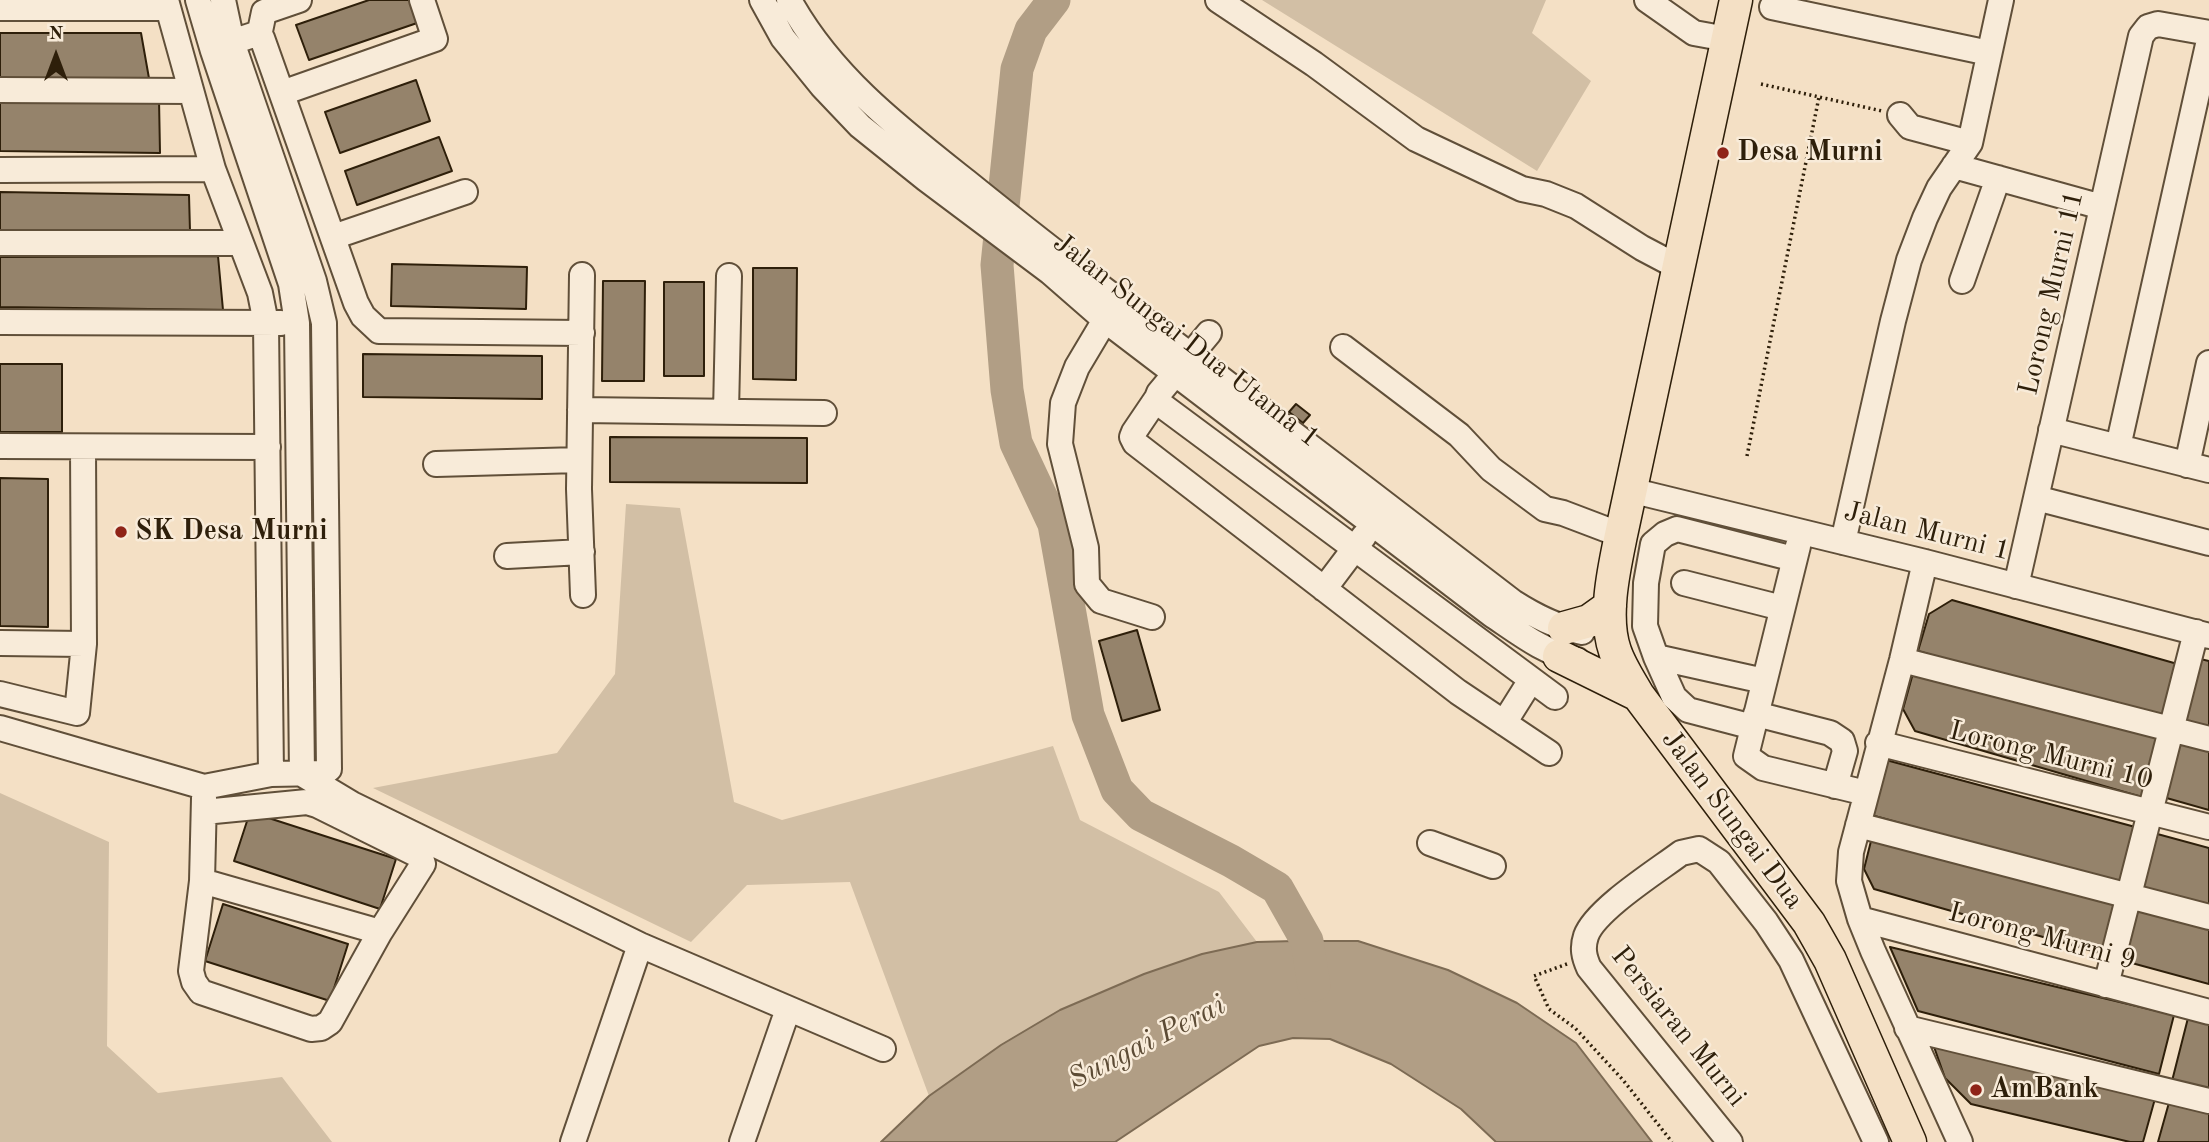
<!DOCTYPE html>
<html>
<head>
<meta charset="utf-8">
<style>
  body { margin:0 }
  #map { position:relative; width:2209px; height:1142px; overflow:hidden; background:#f4e0c5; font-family:"Old Standard TT",serif }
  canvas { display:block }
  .north { position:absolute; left:21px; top:21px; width:70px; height:70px; -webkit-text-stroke:5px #f8ebd9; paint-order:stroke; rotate:0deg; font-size:19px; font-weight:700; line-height:28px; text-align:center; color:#2e1f0a }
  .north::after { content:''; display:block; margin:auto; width:24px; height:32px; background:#2e1f0a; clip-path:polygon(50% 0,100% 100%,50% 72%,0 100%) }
</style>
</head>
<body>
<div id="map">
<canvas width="2209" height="1142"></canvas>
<div class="north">N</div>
</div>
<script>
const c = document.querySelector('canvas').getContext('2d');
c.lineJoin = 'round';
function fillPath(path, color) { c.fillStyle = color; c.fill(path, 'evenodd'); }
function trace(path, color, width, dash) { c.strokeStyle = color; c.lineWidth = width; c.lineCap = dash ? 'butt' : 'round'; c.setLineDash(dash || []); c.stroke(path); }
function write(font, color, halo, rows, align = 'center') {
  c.font = font + ' "Old Standard TT",serif'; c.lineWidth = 5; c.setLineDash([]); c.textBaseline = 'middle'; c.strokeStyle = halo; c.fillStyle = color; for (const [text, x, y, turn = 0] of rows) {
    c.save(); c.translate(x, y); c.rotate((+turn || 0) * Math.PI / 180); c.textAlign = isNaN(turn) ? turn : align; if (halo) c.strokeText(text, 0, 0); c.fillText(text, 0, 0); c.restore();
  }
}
const green = new Path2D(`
  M1262,0H1546L1532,33L1591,81L1537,171Z
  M626,504L680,508L734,802L782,820L1053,746L1080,820L1219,892L1257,942L1202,954L1060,1010L1001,1045L929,1096L850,882L747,885L691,942L373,788L557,753L615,674Z
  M0,793L109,842L107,1046L158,1093L282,1077L332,1142H0Z`);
const water = new Path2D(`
  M1294,941H1358L1448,970L1517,1003L1576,1043L1652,1142H1496L1461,1109L1391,1064L1330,1039L1293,1038L1259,1046L1115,1142H881L929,1096L1001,1045L1060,1010L1144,974L1202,954L1257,942Z`);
const river = new Path2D(`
  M1054,0L1031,30L1017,69L997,265L1007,390L1016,443L1054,524L1088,715L1117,790L1141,815L1231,861L1277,888L1307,941L1314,985`);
const building = new Path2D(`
  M369,0H413L420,22L309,60L296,25Z
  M0,33H141L150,84L0,83Z
  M416,80L430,121L340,153L325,112Z
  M0,99H159L160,153L0,151Z
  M439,137L452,171L357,205L345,171Z
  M0,192L189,195L190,231L0,234Z
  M218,256L223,310L0,307V257Z
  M392,264L527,267L526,309L391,306Z
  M753,268H797L796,380L753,379Z
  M603,281H645L644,381H602Z
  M664,282H704V376H664Z
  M363,354L542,356V399L363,397Z
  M0,364H62V432H0Z
  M1296,404L1310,415L1303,423L1289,412Z
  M610,437L807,438V483L610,482Z
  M0,478L48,479V627L0,626Z
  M1952,600L2181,665L2164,723L1918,651L1929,614Z
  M1137,630L1160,710L1122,721L1099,641Z
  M2196,658L2209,661V728L2180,719Z
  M1915,666L2163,738L2145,798L1915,731L1903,709Z
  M2179,738L2209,746V810L2163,797Z
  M1886,760L2139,828L2123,885L1871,815Z
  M250,812L396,859L380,909L234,861Z
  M2150,832L2209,848V912L2135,892Z
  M1873,833L2119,900L2103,954L1874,889L1864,869Z
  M2133,903L2209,924V984L2117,959Z
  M223,904L348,944L330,1001L205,961Z
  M1890,947L2174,1015L2159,1074L1918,1011Z
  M2188,1018L2209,1023V1094L2171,1085Z
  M1933,1044L2156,1095L2143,1142H2130L1971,1104L1945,1078Z
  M2170,1099L2209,1109V1142H2158Z`);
const path = new Path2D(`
  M1761,84L1882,111
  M1747,456L1819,97
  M1567,964L1534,976L1549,1009L1575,1028L1623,1080L1672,1142`);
const minor = new Path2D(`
  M166,0L213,169L260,293L266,323L271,774
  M198,0L213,51L291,284L297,323L302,774
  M762,0L783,38L822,86L860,126L926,179L1050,272L1105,320L1491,614C1518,632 1544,653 1577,660
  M789,0C831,77 901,130 968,183C1015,221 1062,258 1110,294C1244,396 1379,499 1513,602C1535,616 1556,627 1582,632
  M1218,0L1314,64L1416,139L1522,189L1546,194L1576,206L1642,248L1678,267
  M1647,0L1694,33L1727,39
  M1772,7L1989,53
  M0,8H168
  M259,36L264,12L299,0
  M232,42L253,35L262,38L356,303L363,316L379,331L582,333
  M0,90L191,91
  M282,93L435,39L422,0
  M1900,115L1910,127L1970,143
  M1954,166L2102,207
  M0,170L213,169
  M333,237L465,192
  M0,243H240
  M582,275L579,489L583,595
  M1962,281L1998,178
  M1105,320L1077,367L1063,403L1060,444L1086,548L1087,584L1101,601L1152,617
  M0,322L281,323
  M1209,333L1159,393L1157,398L1160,404L1555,697
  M1343,347L1459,435L1491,469L1545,509L1563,513L1621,535
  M1157,398L1134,432L1132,437L1135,443L1458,692L1549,753
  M580,410L824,413
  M726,412L729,276
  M2051,430L2209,470
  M0,446L268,447
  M2118,447L2209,40
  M436,464L579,460
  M2187,465L2209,363
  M1630,490L1925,562L2209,636
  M2036,498L2209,543
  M1843,542L1893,321L1909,260L1925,218L1939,188L1970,143L2001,0
  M1798,546L1746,756L1763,768L1866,793
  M507,556L582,552
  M1925,562L1902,660L1851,852L1849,881L1860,919L1873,951L1960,1142
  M1684,583L1782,608
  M2016,586L2141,36L2148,27L2158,24L2209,33
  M1324,589L1364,536
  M0,643L84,644
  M1656,657L1764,681
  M1902,660L2209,739
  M0,694L77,713L84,644L83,448
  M1756,714L1830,733L1842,741L1845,751L1835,786
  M1504,723L1531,680
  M1753,727L1688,710L1674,697L1656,657L1645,626L1646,583L1653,544L1665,534L1677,529L1794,559
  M0,728L204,787L271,774L323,773L329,769L324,323L314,281L232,42L223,0
  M1878,743L2209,827
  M302,774L352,804L640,945L883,1049
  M204,798L202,881L380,932
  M1858,825L2209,917
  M1430,843L1493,866
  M202,881L191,971L194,982L201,992L311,1029L321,1028L330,1022L380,932L423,864L421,858L416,854L317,805L307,802L204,812
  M1860,919L2209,1012
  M2106,985L2196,632
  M1907,1028L2209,1101
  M573,1142L640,945
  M742,1142L788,1009
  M1730,1142L1589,968C1584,957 1582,948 1586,936C1595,910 1657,871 1681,853L1699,849L1719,862L1766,922L1791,960L1876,1142`);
const major = new Path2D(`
  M1736,0L1621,535C1614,569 1603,617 1615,651C1620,666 1630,681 1638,695L1809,923L1830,960L1910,1142
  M1564,628L1589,621L1610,606
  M1559,656L1638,695`);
const markers = [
  [1723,153,7,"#8f2418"],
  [121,532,7,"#8f2418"],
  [1976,1090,7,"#8f2418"]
];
const poiNames = [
  ["Desa Murni",1737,153],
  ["SK Desa Murni",135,532],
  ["AmBank",1990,1090]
];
const streetNames = [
  ["Lorong Murni 11",2052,293,-77],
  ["Jalan Sungai Dua Utama 1",1186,341,38],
  ["Jalan Murni 1",1927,532,14],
  ["Lorong Murni 10",2051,756,14],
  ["Jalan Sungai Dua",1732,820,53],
  ["Lorong Murni 9",2042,937,15],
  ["Persiaran Murni",1678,1027,51]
];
const waterNames = [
  ["Sungai Perai",1147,1043,-27]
];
fillPath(green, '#d2bfa5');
fillPath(water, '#b19e85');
trace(water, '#7d6b54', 2);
trace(river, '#b19e85', 33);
fillPath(building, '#95836b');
trace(building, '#2e1f0a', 2);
trace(minor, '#604f39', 28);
trace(major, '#2e1f0a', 35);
trace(path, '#2e1f0a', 3.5, [2, 3.5]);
trace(minor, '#f8ebd9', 24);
trace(major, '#f4e0c5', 32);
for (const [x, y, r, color] of markers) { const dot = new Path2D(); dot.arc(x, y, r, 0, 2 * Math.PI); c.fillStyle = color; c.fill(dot); trace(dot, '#f8ebd9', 2.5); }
write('bold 28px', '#2e1f0a', '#f8ebd9', poiNames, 'left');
write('28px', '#2e1f0a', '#f8ebd9', streetNames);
write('italic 30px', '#5c4b35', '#f8ebd9', waterNames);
</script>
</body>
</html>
